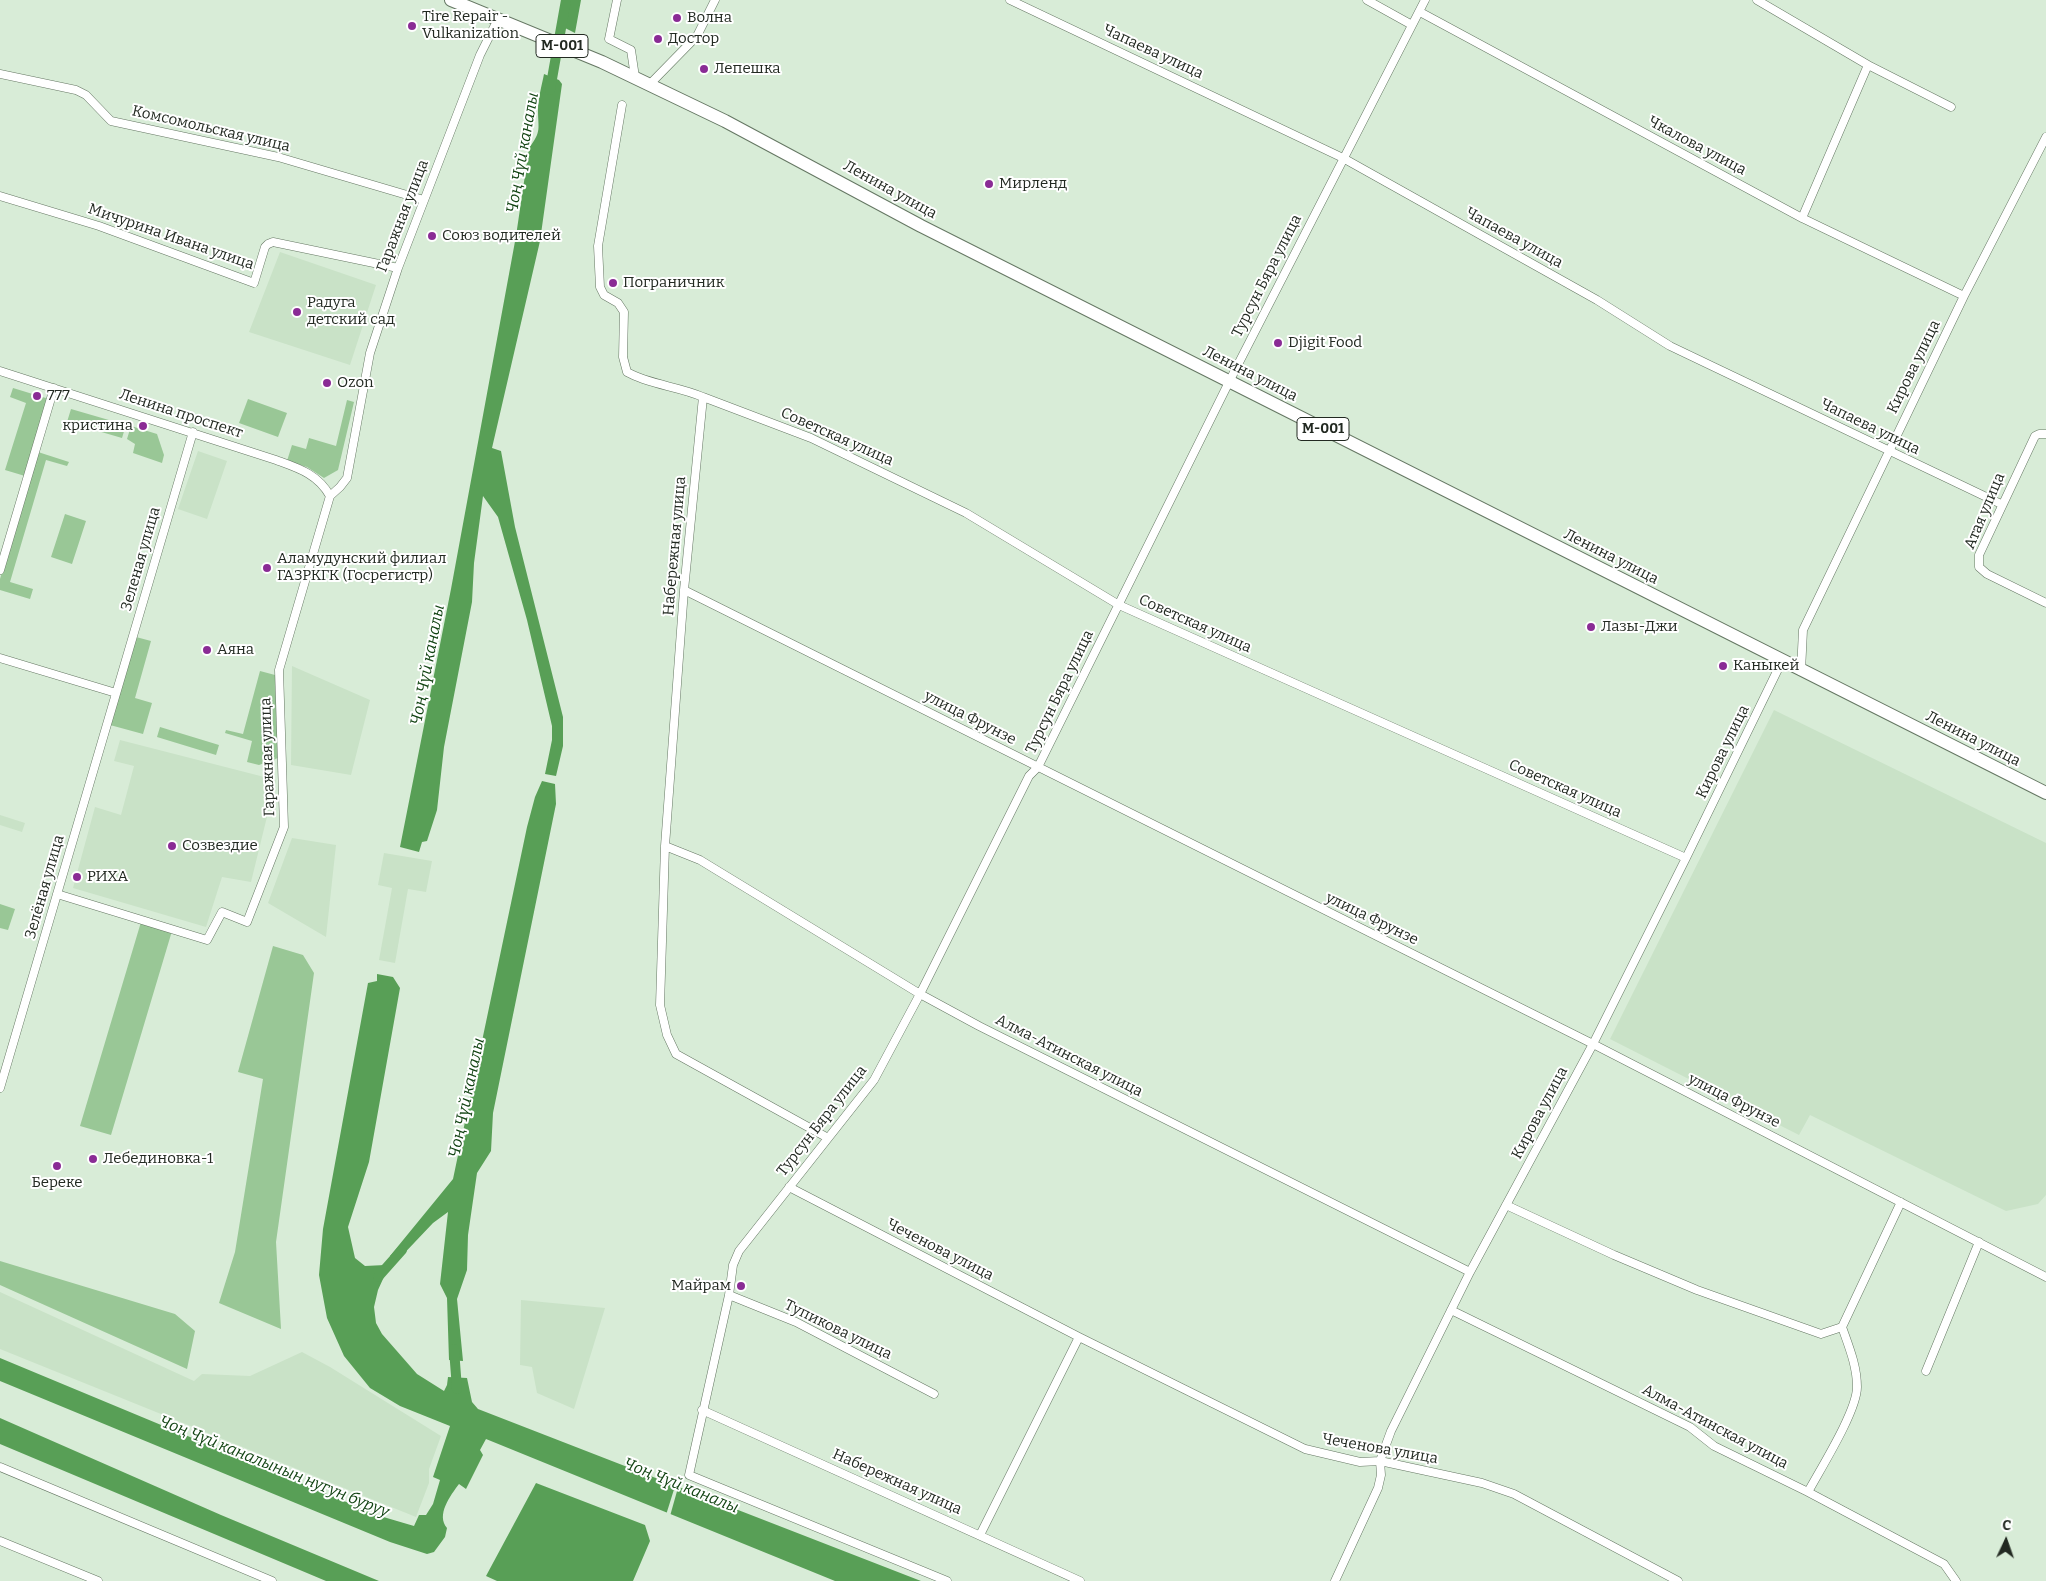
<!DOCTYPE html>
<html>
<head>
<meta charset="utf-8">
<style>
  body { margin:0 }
  #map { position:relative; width:2046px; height:1581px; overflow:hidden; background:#d8ecd7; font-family:Bitter,serif }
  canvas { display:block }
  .north { position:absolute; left:1981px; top:1516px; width:50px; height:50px; -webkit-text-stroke:4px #fff; paint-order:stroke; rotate:3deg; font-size:14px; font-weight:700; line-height:20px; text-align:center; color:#222921 }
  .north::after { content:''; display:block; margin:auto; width:18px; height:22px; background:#222921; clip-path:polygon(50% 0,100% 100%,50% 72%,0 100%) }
</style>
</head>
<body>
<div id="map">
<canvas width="2046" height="1581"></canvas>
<div class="north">С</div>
</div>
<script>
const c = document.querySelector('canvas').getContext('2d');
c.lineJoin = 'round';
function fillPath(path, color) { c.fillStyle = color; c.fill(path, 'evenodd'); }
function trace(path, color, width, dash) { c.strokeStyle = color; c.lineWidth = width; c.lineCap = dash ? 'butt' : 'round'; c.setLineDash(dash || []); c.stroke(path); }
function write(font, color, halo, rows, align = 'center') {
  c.font = font + ' Bitter,serif'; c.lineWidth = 4; c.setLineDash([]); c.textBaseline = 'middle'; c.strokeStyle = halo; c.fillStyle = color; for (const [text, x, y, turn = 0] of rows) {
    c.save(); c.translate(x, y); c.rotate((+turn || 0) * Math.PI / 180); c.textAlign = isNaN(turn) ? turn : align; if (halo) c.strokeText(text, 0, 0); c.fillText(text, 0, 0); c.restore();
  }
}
const built = new Path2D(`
  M280,252L376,285L350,365L249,332Z
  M198,451L227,461L207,519L178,509Z
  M292,666L370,700L351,775L291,765Z
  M1774,710L2046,843V1195L2038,1204L2006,1211L1810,1115L1799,1135L1610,1039Z
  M120,740L276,780L251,882L222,877L206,927L73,888L95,807L121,815L134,766L114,761Z
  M0,815L25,823L22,832L0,825Z
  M292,838L336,845L326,937L268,903Z
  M384,853L432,861L426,892L408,889L395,963L379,960L392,888L378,885Z
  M0,1292L194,1381L202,1374L250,1376L302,1352L330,1367L441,1436L429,1469V1483L416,1517L0,1349Z
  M521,1300L605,1308L574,1409L537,1393L532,1367L520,1365Z`);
const green = new Path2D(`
  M13,388L49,399L25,476L5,470L26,403L10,397Z
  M248,399L287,413L278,437L239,423Z
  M347,400L354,402L338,470L324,478L307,467L287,461L292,445L306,449L309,438L336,446Z
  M71,409L126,425L122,438L67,422Z
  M131,426L157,434L164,455L162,463L133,453L135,444L127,439Z
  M38,452L69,462L67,466L46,460L10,582L33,589L30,599L0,590V579Z
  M65,514L86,521L72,564L51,557Z
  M136,637L151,641L135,698L152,703L143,734L110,725Z
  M260,671L275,675L278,758L259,765L247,762L252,741L225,733L226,730L243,734Z
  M160,727L219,745L216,755L157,737Z
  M0,904L15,909L8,930L0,928Z
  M141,922L172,931L111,1135L80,1126Z
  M273,946L303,955L314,973L276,1242L281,1329L219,1303L235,1252L263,1079L238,1072Z
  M0,1261L175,1314L195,1331L187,1369L0,1285Z`);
const water = new Path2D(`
  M563,0H581L575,33L559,25Z
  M544,74L559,80L562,84L540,241L492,448L501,451L515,527L563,717V746L556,776L545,774L552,740V726L527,620L498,517L483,496L474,563L472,602L444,747L437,810L427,841L422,842L419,852L400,847L451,589L516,236L529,148C542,131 538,129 538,110C538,98 542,85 544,74Z
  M542,781L555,784L556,804L493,1113L491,1151L477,1173L468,1235L467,1270L457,1299L463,1361L449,1360L447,1298L440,1284L448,1212L433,1223L396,1262L390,1256L453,1179L527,827L535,797Z
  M377,974L393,977L400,988L369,1162L348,1227L355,1258L365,1266L385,1265L388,1268L378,1290L374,1307L376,1323L382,1334L417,1374L444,1391L447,1385L448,1377L467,1378L472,1402L478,1409L921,1581H835L486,1439L480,1450L483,1455L466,1489L459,1484C450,1496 436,1515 447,1528L445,1537L434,1552L427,1554L390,1542L0,1381V1358L380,1516L414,1526L419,1515H426L433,1504L440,1480L433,1477L450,1426L400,1406L370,1388L344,1356L327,1318L319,1275L323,1229L368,983L377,981Z
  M0,1418L221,1515L379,1581H326L0,1444Z
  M536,1483L645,1525L650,1541L633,1581H497L486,1576Z`);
const pier = new Path2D(`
  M676,1483L679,1484L670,1516L666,1515Z`);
const canal = new Path2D(`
  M550,90L566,0
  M378,1277L402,1250
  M454,1349L457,1389`);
const street = new Path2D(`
  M617,0L609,39L631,50L635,77
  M1010,0L1343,158L1597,300L1670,346L2001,504
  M1367,0L1412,25
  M1757,0L1868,65L1951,107
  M1420,12L1802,218L1964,296
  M0,74L76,90L86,95L111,121L278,157L424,200
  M650,84L697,36L715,0
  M622,105L598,246L600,287L604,295L618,303L624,312L623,357L627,372C650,385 678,386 703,397L684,590L665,846L660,1005L667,1035L676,1054L828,1138
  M0,196L99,226L254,283L265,247L268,244L273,242L398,268
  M1802,218L1868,65
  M0,371L276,460C298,468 318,474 330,496L340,487L347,478L370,353L398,268L480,55L498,19
  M703,397L811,438L966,513L1119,605L1686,858
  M2046,434H2039L2035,436L1979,555V567L1987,574L2046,603
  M0,570L54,388
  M684,590L1593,1044L2046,1277
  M0,658L116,693
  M1801,671L1803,630L1964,296L2046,137
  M665,846L700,860L920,994L979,1026L1470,1272
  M57,894L207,940L222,912L247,922L284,827L279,670L330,496
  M0,1088L193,432
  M789,1187L1079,1337L1305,1449L1360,1462L1380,1461L1482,1483L1514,1494L1678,1581
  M1506,1205L1614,1255L1697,1290L1821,1334L1842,1327
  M729,1295L796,1322L934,1394
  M1451,1310L1690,1427L1714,1446L1808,1492L1944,1564L1956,1581
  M1926,1371L1979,1242
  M702,1410L1080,1581
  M0,1467L272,1581
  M1808,1492C1821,1468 1857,1411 1857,1387C1857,1366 1849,1347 1842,1327L1901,1202
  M980,1535L1079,1337
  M0,1541L98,1581
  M947,1581L689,1475L729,1295L733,1265L739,1251L874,1080L920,994L1029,776L1038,767L1229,382L1425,0
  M1335,1581L1378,1488L1381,1475L1380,1461L1391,1431L1470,1272L1593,1044L1686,858L1782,661`);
const primary = new Path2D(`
  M451,0L602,62L725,121L921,226L2046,793`);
const markers = [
  [677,18,5,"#8a2b95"],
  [412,26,5,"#8a2b95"],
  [658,39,5,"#8a2b95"],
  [704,69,5,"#8a2b95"],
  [989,184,5,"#8a2b95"],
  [432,236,5,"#8a2b95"],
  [613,283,5,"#8a2b95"],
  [297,312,5,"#8a2b95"],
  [1278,343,5,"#8a2b95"],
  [327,383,5,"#8a2b95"],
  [37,396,5,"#8a2b95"],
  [143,426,5,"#8a2b95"],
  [267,568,5,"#8a2b95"],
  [1591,627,5,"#8a2b95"],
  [207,650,5,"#8a2b95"],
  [1723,666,5,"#8a2b95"],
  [172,846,5,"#8a2b95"],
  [77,877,5,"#8a2b95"],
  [93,1159,5,"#8a2b95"],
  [57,1166,5,"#8a2b95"],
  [741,1286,5,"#8a2b95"]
];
const shields = [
  [562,46,52],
  [1323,429,52]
];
const shieldNames = [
  ["М-001",562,46],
  ["М-001",1323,429]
];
const poiNames = [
  ["Tire Repair -",422,17],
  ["Vulkanization",422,34],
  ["Волна",687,18],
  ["Достор",668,39],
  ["Лепешка",714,69],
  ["Мирленд",999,184],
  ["Союз водителей",442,236],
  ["Пограничник",623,283],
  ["Радуга",307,303],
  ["детский сад",307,320],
  ["Djigit Food",1288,343],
  ["Ozon",337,383],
  ["777",47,396],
  ["кристина",133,426,"right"],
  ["Аламудунский филиал",277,559],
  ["ГАЗРКГК (Госрегистр)",277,576],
  ["Лазы-Джи",1601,627],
  ["Аяна",217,650],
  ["Каныкей",1733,666],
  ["Созвездие",182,846],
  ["РИХА",87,877],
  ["Лебединовка-1",103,1159],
  ["Береке",57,1183,"center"],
  ["Майрам",731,1286,"right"]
];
const streetNames = [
  ["Чапаева улица",1153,52,25],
  ["Комсомольская улица",211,129,13],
  ["Чкалова улица",1697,146,28],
  ["Ленина улица",890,190,29],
  ["Гаражная улица",403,216,-69],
  ["Мичурина Ивана улица",171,237,19],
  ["Чапаева улица",1514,238,29],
  ["Турсун Бяра улица",1267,276,-63],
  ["Кирова улица",1914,367,-64],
  ["Ленина улица",1250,374,27],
  ["Ленина проспект",181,414,18],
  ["Чапаева улица",1870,427,26],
  ["Советская улица",837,437,24],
  ["Атая улица",1985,511,-67],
  ["Набережная улица",675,546,-85],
  ["Ленина улица",1611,557,27],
  ["Зеленая улица",141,559,-74],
  ["Советская улица",1195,624,24],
  ["Турсун Бяра улица",1060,692,-64],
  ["улица Фрунзе",970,718,27],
  ["Ленина улица",1973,739,27],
  ["Кирова улица",1723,752,-64],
  ["Гаражная улица",268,757,-92],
  ["Советская улица",1565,789,24],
  ["Зелёная улица",45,887,-74],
  ["улица Фрунзе",1372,919,26],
  ["Алма-Атинская улица",1069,1056,27],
  ["улица Фрунзе",1734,1101,27],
  ["Кирова улица",1540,1113,-62],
  ["Турсун Бяра улица",822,1121,-52],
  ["Чеченова улица",940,1250,27],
  ["Тупикова улица",838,1330,26],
  ["Алма-Атинская улица",1715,1427,28],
  ["Чеченова улица",1380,1449,10],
  ["Набережная улица",897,1482,24]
];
const waterNames = [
  ["Чоң Чүй каналы",523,153,-80],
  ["Чоң Чүй каналы",428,665,-79],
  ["Чоң Чүй каналы",467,1098,-78],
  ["Чоң Чүй каналынын нугун буруу",274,1467,22],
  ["Чоң Чүй каналы",681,1486,22]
];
fillPath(built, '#c9e2c7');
fillPath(green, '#99c796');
fillPath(water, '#589f56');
fillPath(pier, '#d8ecd7');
trace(canal, '#589f56', 10);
trace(street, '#657763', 9);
trace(primary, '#657763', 14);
trace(street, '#fff', 8);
trace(primary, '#fff', 12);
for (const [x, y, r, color] of markers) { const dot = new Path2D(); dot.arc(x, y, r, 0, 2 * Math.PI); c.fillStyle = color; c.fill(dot); trace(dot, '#fff', 2); }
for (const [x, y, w] of shields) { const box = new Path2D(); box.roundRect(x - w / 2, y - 11.5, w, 23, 4); c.fillStyle = '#fff'; c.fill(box); trace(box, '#222921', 1); }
write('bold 14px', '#222921', null, shieldNames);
write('15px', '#222921', '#fff', poiNames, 'left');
write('15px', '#222921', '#fff', streetNames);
write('italic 16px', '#114312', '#fff', waterNames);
</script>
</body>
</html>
